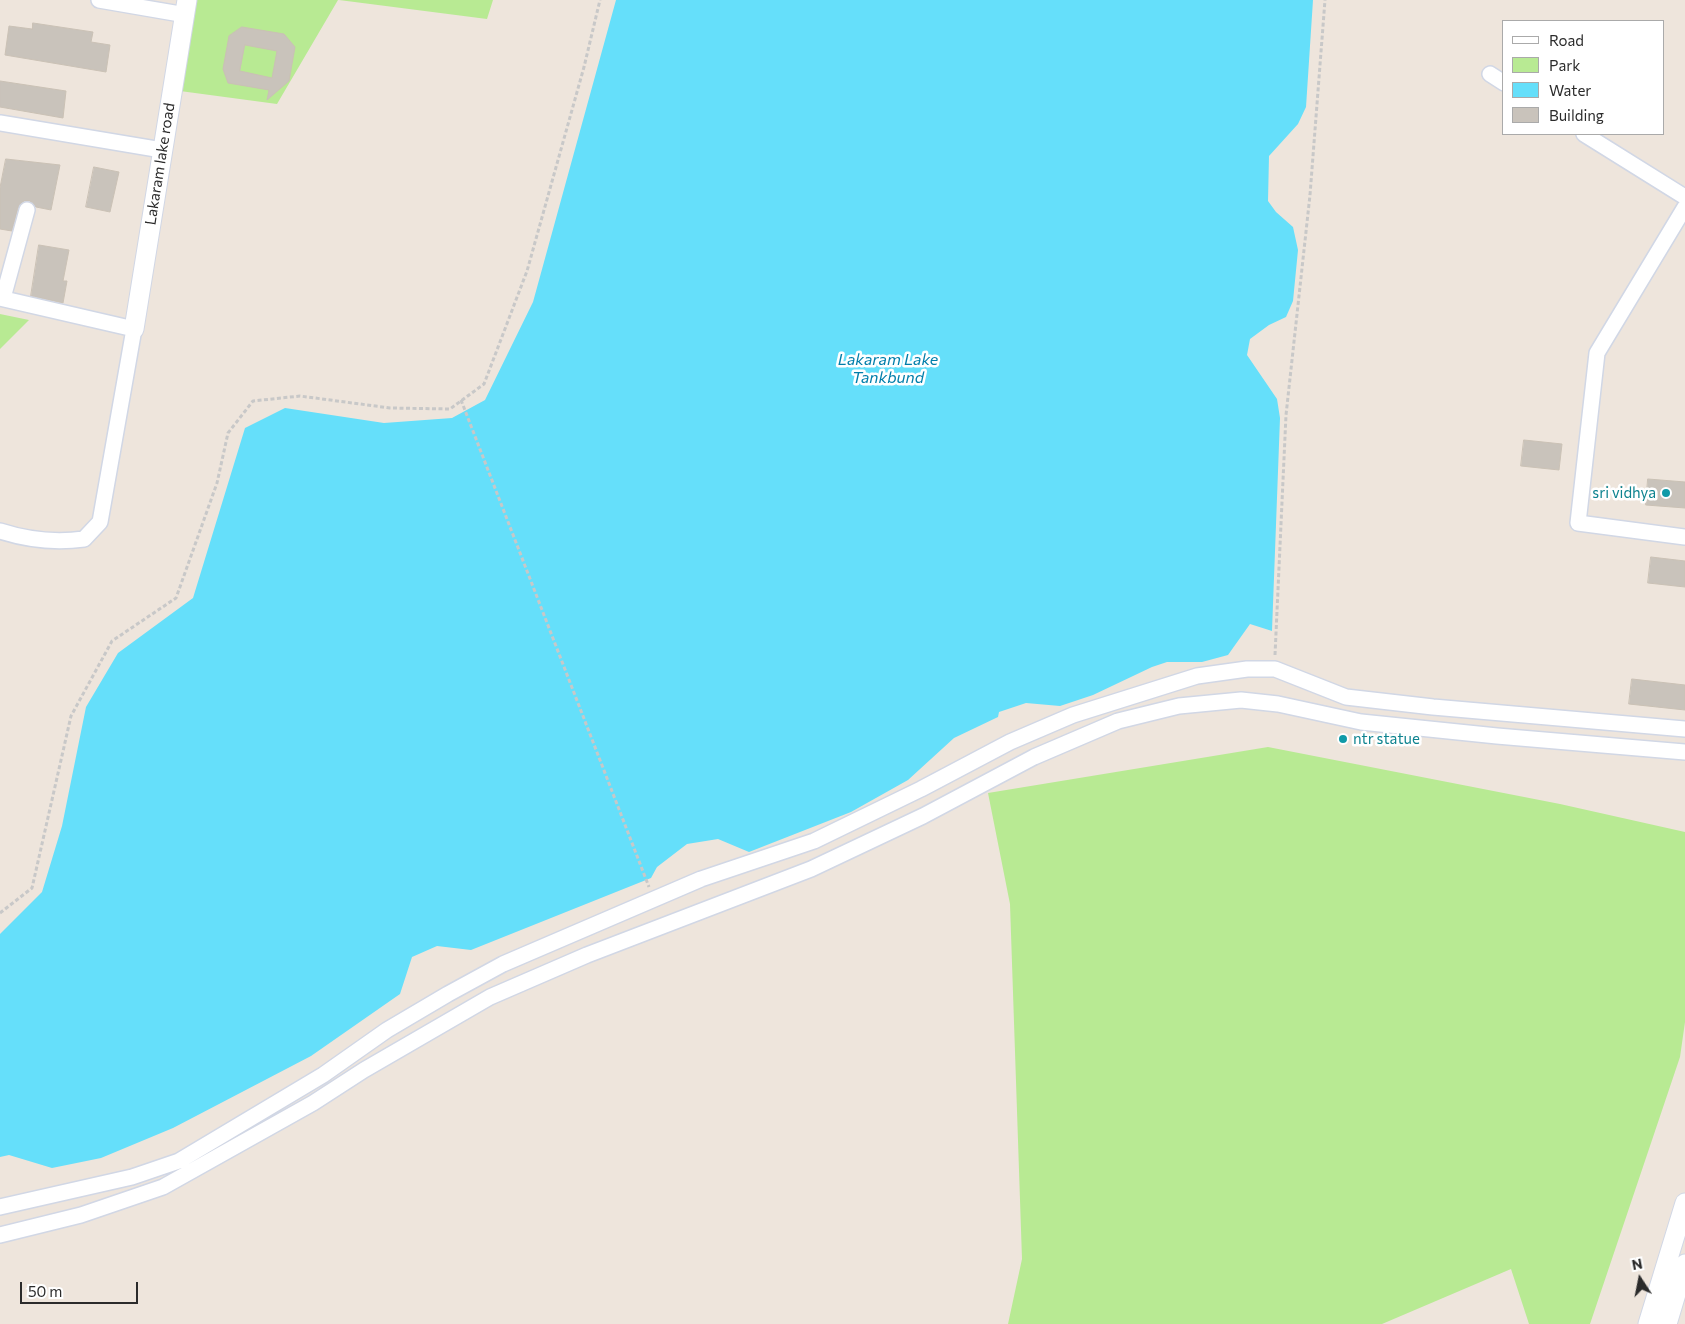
<!DOCTYPE html>
<html>
<head>
<meta charset="utf-8">
<style>
  body { margin:0 }
  #map { position:relative; width:1685px; height:1324px; overflow:hidden; background:#eee5dc; font-family:Commissioner,sans-serif }
  canvas { display:block }
  .legend { position:absolute; left:1502px; top:20px; width:162px; height:115px; box-sizing:border-box; background:#fff; border:1px solid #aaa; margin:0; padding:6px 9px; list-style:none; font-size:15px; color:#2b2b2b }
  .legend li { display:flex; align-items:center; gap:10px; height:25px }
  .legend b { width:25px; border:1px solid #aaa }
  .north { position:absolute; left:1615px; top:1254px; width:50px; height:50px; -webkit-text-stroke:4px #fff; paint-order:stroke; rotate:349deg; font-size:14px; font-weight:700; line-height:20px; text-align:center; color:#2b2b2b }
  .north::after { content:''; display:block; margin:auto; width:18px; height:22px; background:#2b2b2b; clip-path:polygon(50% 0,100% 100%,50% 72%,0 100%) }
  .scale { position:absolute; left:20px; top:1282px; width:118px; height:22px; box-sizing:border-box; border:2px solid #2b2b2b; border-top:0; padding-left:6px; font-size:15px; line-height:18px; white-space:nowrap; color:#2b2b2b; -webkit-text-stroke:4px #fff; paint-order:stroke }
</style>
</head>
<body>
<div id="map">
<canvas width="1685" height="1324"></canvas>
<ul class="legend">
<li><b style="height:6px;background:#fff"></b>Road</li>
<li><b style="height:14px;background:#b8ea93"></b>Park</li>
<li><b style="height:14px;background:#65dffa"></b>Water</li>
<li><b style="height:14px;background:#c9c3bb"></b>Building</li>
</ul>
<div class="north">N</div>
<div class="scale">50 m</div>
</div>
<script>
const c = document.querySelector('canvas').getContext('2d');
c.lineJoin = 'round';
function fillPath(path, color) { c.fillStyle = color; c.fill(path, 'evenodd'); }
function trace(path, color, width, dash) { c.strokeStyle = color; c.lineWidth = width; c.lineCap = dash ? 'butt' : 'round'; c.setLineDash(dash || []); c.stroke(path); }
function write(font, color, halo, rows, align = 'center') {
  c.font = font + ' Commissioner,sans-serif'; c.lineWidth = 5; c.setLineDash([]); c.textBaseline = 'middle'; c.strokeStyle = halo; c.fillStyle = color; for (const [text, x, y, turn = 0] of rows) {
    c.save(); c.translate(x, y); c.rotate((+turn || 0) * Math.PI / 180); c.textAlign = isNaN(turn) ? turn : align; if (halo) c.strokeText(text, 0, 0); c.fillText(text, 0, 0); c.restore();
  }
}
const green = new Path2D(`
  M190,0H338L277,104L180,91Z
  M339,0H493L487,19Z
  M0,314L29,320L0,349Z
  M1268,747L1560,804L1685,832V1022L1680,1057L1590,1324H1529L1511,1269L1382,1324H1008L1022,1259L1010,904L988,793Z`);
const water = new Path2D(`
  M616,0H1313L1306,107L1298,124L1269,156L1268,201L1276,212L1293,227L1298,250L1293,301L1286,317L1269,325L1250,339L1247,355L1277,399L1280,418L1272,631L1250,624L1228,655L1202,662H1167L1152,667L1093,695L1060,706L1026,703L999,712L998,717L954,738L908,780L851,812L749,852L718,839L687,844L657,867L651,878L471,950L437,946L412,957L400,994L311,1056L173,1128L101,1158L52,1168L9,1155L0,1157V934L42,892L62,826L86,707L118,653L193,598L245,428L285,408L384,423L452,418L485,400L533,302Z`);
const building = new Path2D(`
  M33,23L93,32L91,42L110,45L106,72L5,55L9,26L32,29Z
  M242,27L284,34L295,47L289,81L267,100L269,90L228,83L223,69L229,36ZM245,45L277,51L272,78L240,71Z
  M0,81L66,91L63,118L0,107Z
  M6,159L60,165L51,210L36,207L30,201H24L18,208L12,231L0,229V188Z
  M94,167L119,172L110,212L86,207Z
  M39,245L69,250L63,281H67L63,303L31,296Z
  M1524,440L1562,444L1559,470L1521,466Z
  M1648,479L1685,482V508L1646,505Z
  M1651,557L1685,561V587L1648,583Z
  M1632,679L1685,685V710L1629,704Z`);
const path = new Path2D(`
  M461,400L649,887
  M1275,655L1286,415L1310,195L1325,0
  M0,913L32,888L71,716L112,641L176,598L217,483L228,433L253,401L300,396L390,408L450,409L484,384L527,271L584,67L600,0`);
const minor = new Path2D(`
  M99,0L186,15
  M1490,74L1504,83
  M0,123L162,150
  M1584,134L1685,197
  M1685,207L1597,353L1578,523L1685,537
  M0,298L134,329L100,522L84,539C56,543 28,540 0,531
  M3,298L27,210
  M0,1207L132,1177L179,1161L323,1075L387,1030L448,994L503,964L701,879L814,841L921,789L1010,742L1073,715L1197,676L1247,669H1275L1346,697L1433,707L1685,729
  M0,1235L81,1215L163,1187L313,1103L364,1070L490,997L587,955L811,869L923,816L1034,757L1118,721L1179,706L1241,700L1278,704L1361,722L1497,736L1685,752`);
const tertiary = new Path2D(`
  M134,329L187,0
  M1648,1324L1685,1203
  M1667,1324L1685,1264`);
const markers = [
  [1666,493,5,"#0f9aa8"],
  [1343,739,5,"#0f9aa8"]
];
const streetNames = [
  ["Lakaram lake road",160,164,-81]
];
const cultureNames = [
  ["sri vidhya",1656,493],
  ["ntr statue",1353,739,"left"]
];
const waterNames = [
  ["Lakaram Lake",888,360],
  ["Tankbund",888,378]
];
fillPath(green, '#b8ea93');
fillPath(water, '#65dffa');
fillPath(building, '#c9c3bb');
trace(building, '#cac1b5', 1);
trace(minor, '#d1d7e5', 18);
trace(tertiary, '#d1d7e5', 21);
trace(path, '#c8c8c8', 3, [4, 2.5]);
trace(minor, '#fff', 15);
trace(tertiary, '#fff', 19);
for (const [x, y, r, color] of markers) { const dot = new Path2D(); dot.arc(x, y, r, 0, 2 * Math.PI); c.fillStyle = color; c.fill(dot); trace(dot, '#fff', 2); }
write('15px', '#2b2b2b', '#fff', streetNames);
write('15px', '#0d838f', '#fff', cultureNames, 'right');
write('italic 16px', '#007eaa', '#fff', waterNames);
</script>
</body>
</html>
